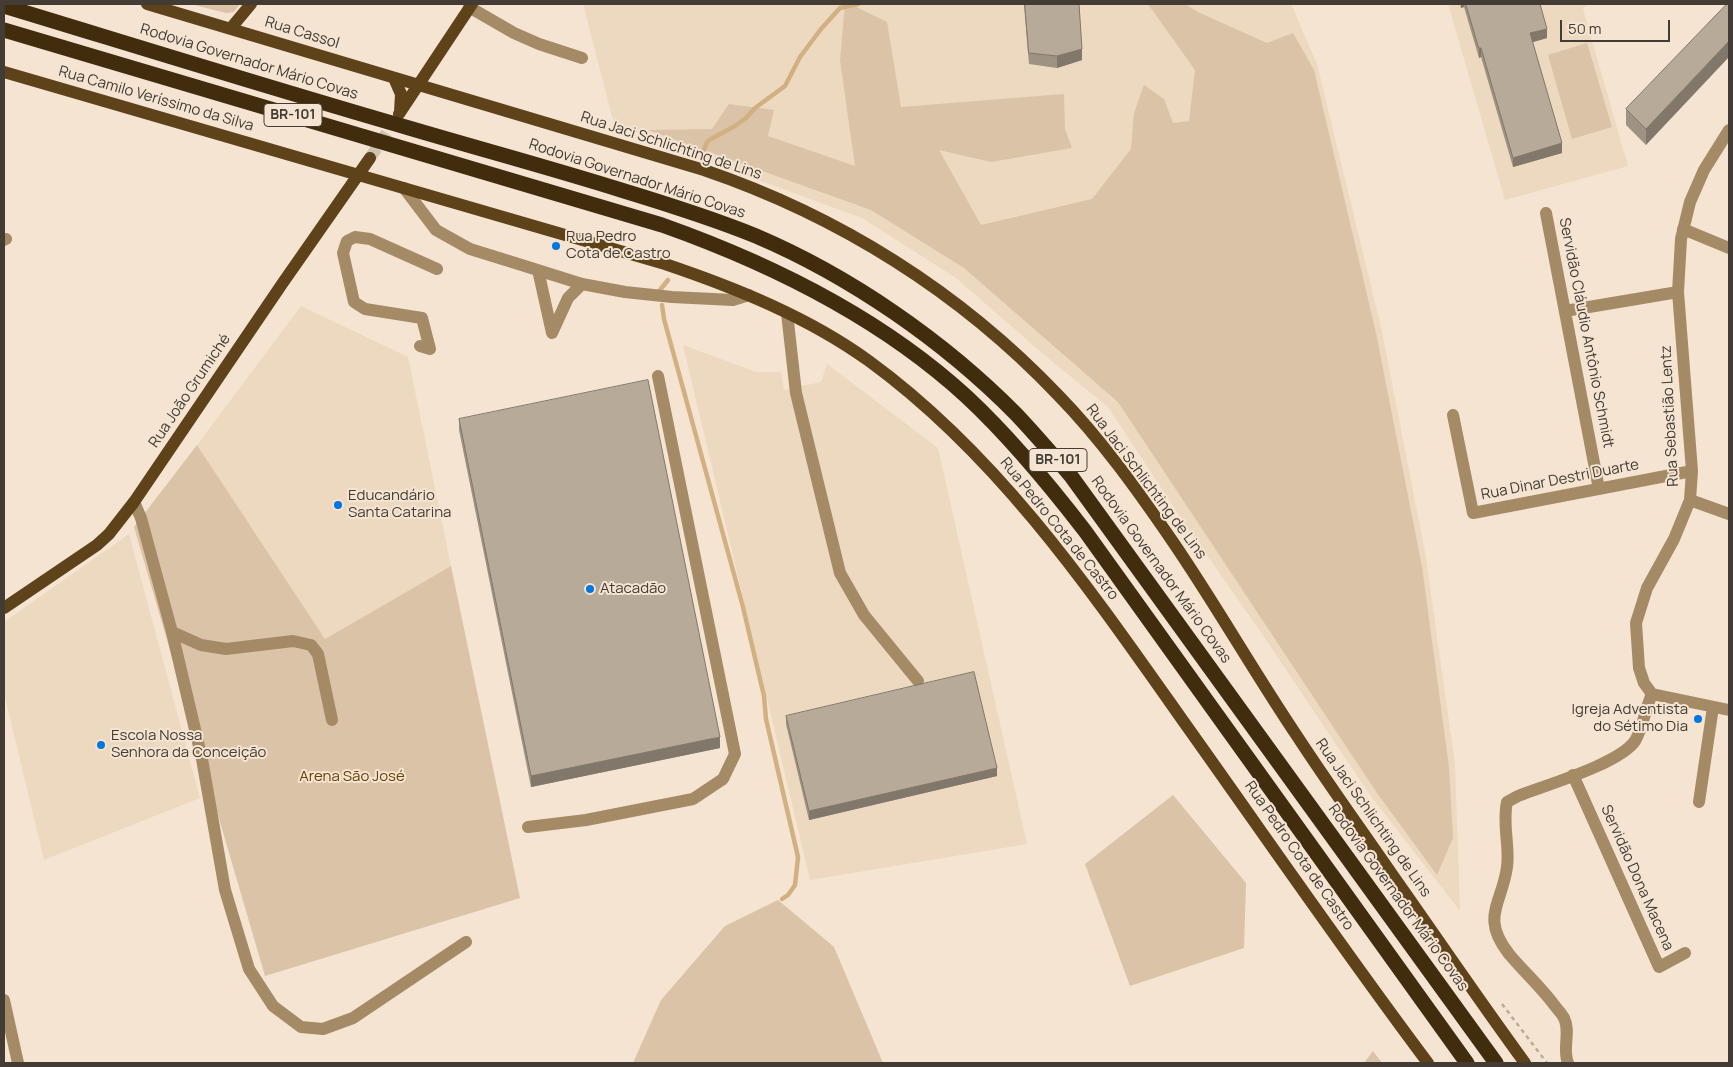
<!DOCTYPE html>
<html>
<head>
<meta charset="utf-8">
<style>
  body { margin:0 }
  #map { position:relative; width:1733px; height:1067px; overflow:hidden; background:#f4e4d1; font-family:Manrope,sans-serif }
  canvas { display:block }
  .frame { position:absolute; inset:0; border:5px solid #423c34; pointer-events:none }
  .scale { position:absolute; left:1560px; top:20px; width:110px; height:22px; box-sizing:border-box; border:2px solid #423c34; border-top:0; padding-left:6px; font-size:15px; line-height:18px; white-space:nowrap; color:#423c34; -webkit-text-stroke:4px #f4e4d1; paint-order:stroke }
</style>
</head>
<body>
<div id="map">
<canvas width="1733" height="1067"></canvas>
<div class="frame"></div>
<div class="scale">50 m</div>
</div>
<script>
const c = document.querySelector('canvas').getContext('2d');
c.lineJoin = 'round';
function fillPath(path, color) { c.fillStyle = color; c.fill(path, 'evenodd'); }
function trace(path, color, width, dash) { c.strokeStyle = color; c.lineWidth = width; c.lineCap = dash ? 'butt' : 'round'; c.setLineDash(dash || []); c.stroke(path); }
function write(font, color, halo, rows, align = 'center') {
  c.font = font + ' Manrope,sans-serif'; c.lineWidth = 4; c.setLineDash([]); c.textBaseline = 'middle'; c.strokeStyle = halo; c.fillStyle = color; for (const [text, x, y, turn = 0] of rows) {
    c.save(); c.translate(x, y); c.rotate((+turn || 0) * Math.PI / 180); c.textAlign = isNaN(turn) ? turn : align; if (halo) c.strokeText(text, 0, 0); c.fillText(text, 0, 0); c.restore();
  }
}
const built = new Path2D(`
  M583,4H1291L1317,64L1381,327L1425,552L1455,764L1460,911L1370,795L1262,634L1179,515L1108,407L1042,353L956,278L862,218L728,169L614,124Z
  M1448,4H1588L1583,9L1628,166L1505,200Z
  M301,306L408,357L451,566L325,639L197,445Z
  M683,345L756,372H781L784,390L821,382L827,364L938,448L1027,844L810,880Z
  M129,534L200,798L44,860L4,693V622Z`);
const green = new Path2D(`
  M191,4H236L239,5L234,12L226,13Z
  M845,4H850L887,22L901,107L1064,94L1065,129L1072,148L991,162L939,150L981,225L1092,199L1131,149L1134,113L1144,85L1164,99L1173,123L1189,121L1195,70L1148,4H1185L1200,13L1267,43L1293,33L1314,70L1376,333L1422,567L1449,767L1453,838L1437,875L1377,793L1118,402L964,268L871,210L648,130L712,129L729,104L774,110L768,136L855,166L840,60Z
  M1587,43L1612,127L1572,139L1548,55Z
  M197,445L325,639L451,566L520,898L265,976L134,527Z
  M1173,795L1246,883L1244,948L1130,986L1085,864Z
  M778,900L834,947L883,1063H633L661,1000L725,926Z
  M1373,1051L1382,1063H1364Z`);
const stream = new Path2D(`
  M704,150L707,142L711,139L735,126L746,118L755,108L785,86L800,57L821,29L840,8L858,4
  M660,290L668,280
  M662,305L664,319L743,607L764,696L766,719L798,857L795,885L788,895L782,899`);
const majorTunnel = new Path2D(`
  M370,158L398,116`);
const path = new Path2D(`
  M1502,1004L1547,1063
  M1379,1063H1380`);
const minor = new Path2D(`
  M469,7L514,33L539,44L582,58
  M404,188L436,230L470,249L512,262L582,284L625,292L672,297L733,300L749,295
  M1546,213L1599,489
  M1683,229L1729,248
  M4,240L6,239
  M538,270L552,333
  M1565,311L1678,292
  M787,313L796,393L840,573L864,615L918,681
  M552,333L568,298L582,284
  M420,346L430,349L422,318L365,309L354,302L343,253L347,241L355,237L370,239L437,269
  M1453,415L1473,513L1692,471
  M1690,500L1729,514
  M134,502L141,518L172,632L201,645L226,649L293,641L311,645L318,654L332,720
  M172,632L202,759L225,890L249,969L273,1006L301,1027L323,1029L353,1018L466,942
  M1652,694L1644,683L1639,668L1636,623L1647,588L1674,539L1690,500L1692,471L1678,292L1681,239L1690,202L1704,170L1729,130
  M1652,694L1729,710
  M1573,775L1659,967L1685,953
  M1699,802L1713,707
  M528,827L586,820L693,799L723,779L735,754L658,376
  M4,1000L18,1063
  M1568,1063C1562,1049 1571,1032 1564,1018C1562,1014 1558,1010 1555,1006C1541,987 1524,972 1509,954C1480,917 1502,904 1507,867C1510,846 1502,825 1507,802L1518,796C1546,785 1619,764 1635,741C1643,728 1645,709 1652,694`);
const major = new Path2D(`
  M147,4L704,170C839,216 960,292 1058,395C1101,439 1138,491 1173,542C1216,605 1254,672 1297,736C1329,785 1363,832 1396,880C1439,941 1481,1003 1525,1063
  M231,28L251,4
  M4,72L665,264C736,288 808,317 869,361C998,455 1090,589 1181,718C1263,833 1343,950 1428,1063
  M394,78L401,94L400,112
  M399,114L472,4
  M4,608L97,545L109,534L134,502L282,284L370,158`);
const highway = new Path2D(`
  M4,6C139,47 274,89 409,128C480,149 551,168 621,190C667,204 712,218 756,236C850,276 944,341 1016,414C1035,434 1053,455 1071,476L1496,1063
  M4,30L662,225C772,264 880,317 967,397C1011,438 1048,483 1085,531L1467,1063`);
const wall = new Path2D(`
  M1024,4H1079L1082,60L1057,68L1029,64Z
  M1460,4H1540L1547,38L1532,42L1562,153L1513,167L1481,57L1479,58L1464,7L1461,8Z
  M1727,4L1646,145L1626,125V109Z
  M459,419L720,748L531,787L459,430Z
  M786,716L997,776L809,820L786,724Z`);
const shadedWall = new Path2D(`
  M1461,4H1464V7L1461,8Z
  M1547,29V38L1530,43V33Z
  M1729,41V57L1646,145V129Z
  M1479,48H1481V57L1479,58Z
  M1082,49V60L1057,68V56Z
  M1562,143V153L1513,167V158Z
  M720,737V748L531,787V776Z
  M997,768V776L809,820V811Z`);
const building = new Path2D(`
  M1025,4H1079L1082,49L1057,56L1029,53Z
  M1466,4H1540L1547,29L1530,33L1562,143L1513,158L1481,48H1479Z
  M1727,4H1729V41L1646,129L1626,109Z
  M648,380L720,737L531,776L459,419Z
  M974,672L997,768L809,811L786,716Z`);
const markers = [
  [556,246,5,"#0077de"],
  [338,505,5,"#0077de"],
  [590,589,5,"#0077de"],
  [1698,719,5,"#0077de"],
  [101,745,5,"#0077de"]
];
const shields = [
  [293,115,58],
  [1058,460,58]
];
const shieldNames = [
  ["BR-101",293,115],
  ["BR-101",1058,460]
];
const streetNames = [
  ["Rua Cassol",302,33,17],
  ["Rodovia Governador Mário Covas",249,62,17],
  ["Rua Camilo Veríssimo da Silva",156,99,16],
  ["Rua Jaci Schlichting de Lins",671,146,18],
  ["Rodovia Governador Mário Covas",637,179,18],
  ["Servidão Cláudio Antônio Schmidt",1586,333,79],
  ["Rua João Grumiché",190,391,-56],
  ["Rua Sebastião Lentz",1670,416,-93],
  ["Rua Dinar Destri Duarte",1560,480,-11],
  ["Rua Jaci Schlichting de Lins",1146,482,53],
  ["Rua Pedro Cota de Castro",1059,529,51],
  ["Rodovia Governador Mário Covas",1161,570,54],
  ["Rua Jaci Schlichting de Lins",1373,818,55],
  ["Rua Pedro Cota de Castro",1299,856,55],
  ["Servidão Dona Macena",1637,878,66],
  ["Rodovia Governador Mário Covas",1398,898,54]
];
const poiNames = [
  ["Rua Pedro",566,237],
  ["Cota de Castro",566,254],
  ["Educandário",348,496],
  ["Santa Catarina",348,513],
  ["Atacadão",600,589],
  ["Igreja Adventista",1688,710,"right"],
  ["do Sétimo Dia",1688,727,"right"],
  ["Escola Nossa",111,736],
  ["Senhora da Conceição",111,753]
];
const parkNames = [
  ["Arena São José",352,777]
];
fillPath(built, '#edd9bf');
fillPath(green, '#dac3a6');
trace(stream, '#d3b082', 4.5);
trace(majorTunnel, '#d0c2b2', 12, [12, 6]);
trace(path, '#b8ab9c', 2.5, [4, 4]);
trace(minor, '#a58a66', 12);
trace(major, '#5e421a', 12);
trace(highway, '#412c0e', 15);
fillPath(wall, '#9e9283');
fillPath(shadedWall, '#81776a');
fillPath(building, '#b8aa98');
trace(building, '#81776a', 1);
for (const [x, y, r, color] of markers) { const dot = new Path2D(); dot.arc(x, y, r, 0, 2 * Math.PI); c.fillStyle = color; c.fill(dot); trace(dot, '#f4e4d1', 2); }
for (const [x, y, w] of shields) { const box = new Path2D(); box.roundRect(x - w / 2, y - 11.5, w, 23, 4); c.fillStyle = '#f4e4d1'; c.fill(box); trace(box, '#423c34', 1); }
write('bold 14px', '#423c34', null, shieldNames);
write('15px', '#423c34', '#f4e4d1', streetNames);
write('15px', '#423c34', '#f4e4d1', poiNames, 'left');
write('15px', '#644207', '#f4e4d1', parkNames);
</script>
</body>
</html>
